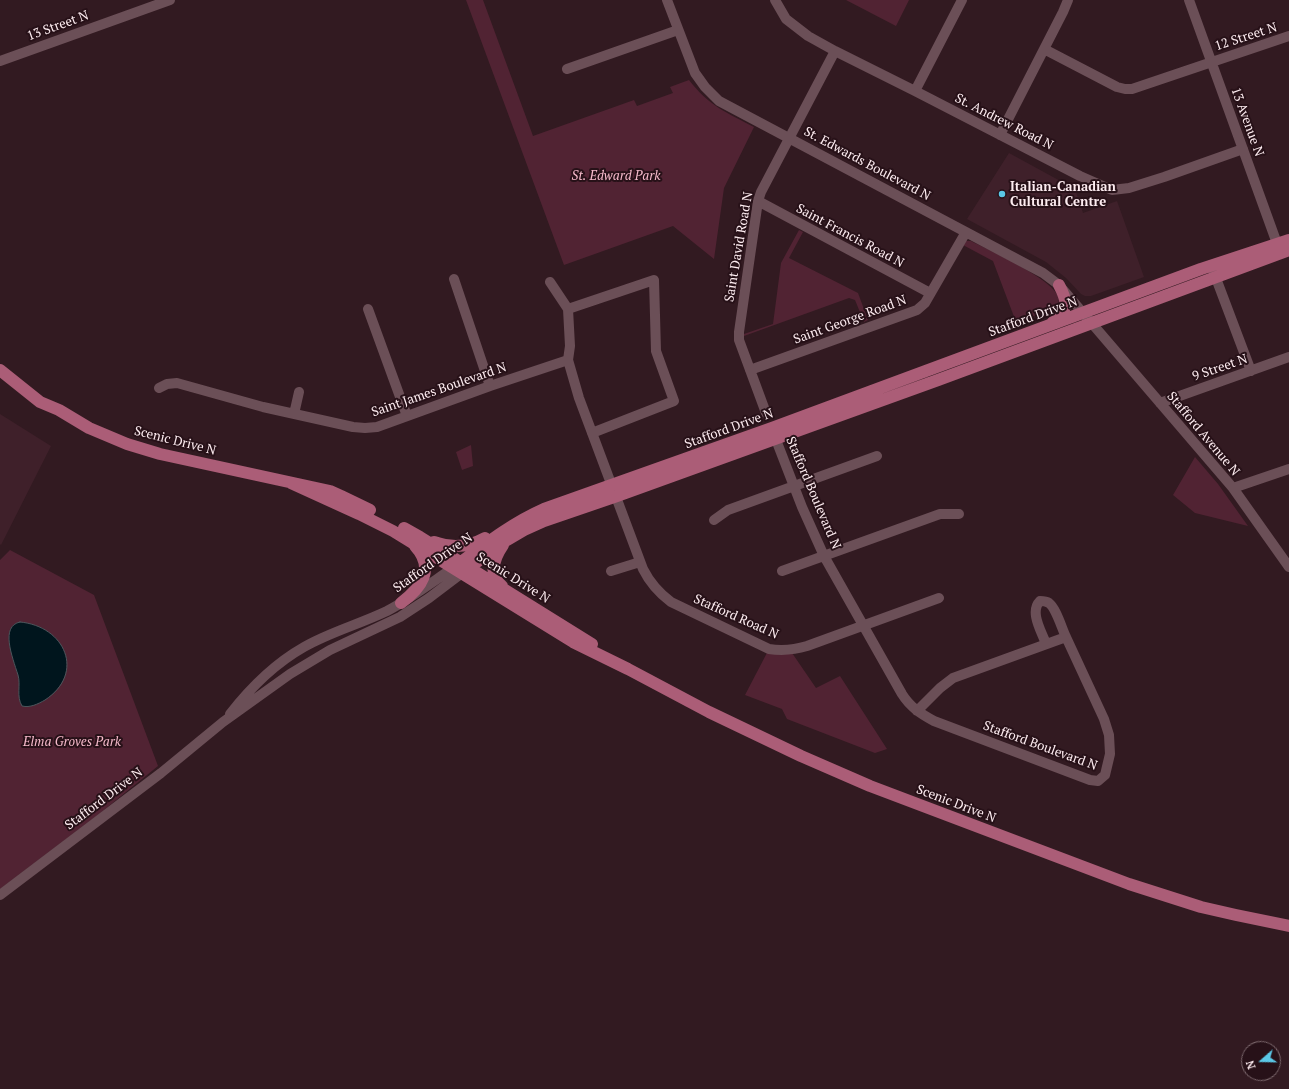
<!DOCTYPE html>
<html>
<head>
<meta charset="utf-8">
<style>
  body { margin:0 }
  #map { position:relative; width:1289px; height:1089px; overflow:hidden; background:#321a21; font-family:"PT Serif",serif }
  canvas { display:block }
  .north { position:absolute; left:1241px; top:1041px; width:40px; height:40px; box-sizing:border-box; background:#271118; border:1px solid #7d696e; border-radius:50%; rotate:250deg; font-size:11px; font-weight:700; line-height:16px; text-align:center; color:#fdecf0 }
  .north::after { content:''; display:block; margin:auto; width:14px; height:18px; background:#5bc8e7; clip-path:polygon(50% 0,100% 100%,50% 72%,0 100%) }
</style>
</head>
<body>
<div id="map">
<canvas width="1289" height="1089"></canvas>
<div class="north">N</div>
</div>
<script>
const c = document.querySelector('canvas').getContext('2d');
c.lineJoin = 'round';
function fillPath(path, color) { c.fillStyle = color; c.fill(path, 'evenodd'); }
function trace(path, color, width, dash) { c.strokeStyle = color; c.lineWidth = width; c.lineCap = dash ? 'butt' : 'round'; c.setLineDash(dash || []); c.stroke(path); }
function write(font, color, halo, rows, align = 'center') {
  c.font = font + ' "PT Serif",serif'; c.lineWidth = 4; c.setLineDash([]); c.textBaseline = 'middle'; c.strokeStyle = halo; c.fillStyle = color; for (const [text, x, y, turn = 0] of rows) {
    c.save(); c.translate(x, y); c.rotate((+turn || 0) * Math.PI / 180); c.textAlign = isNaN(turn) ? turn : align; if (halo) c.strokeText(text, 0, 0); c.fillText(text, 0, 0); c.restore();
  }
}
const built = new Path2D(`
  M1009,153L1075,189L1083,213L1117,201L1144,277L1091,296H1085L1081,294L1066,278L1046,262L967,219Z
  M0,414L51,446L1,545L0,544Z`);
const green = new Path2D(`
  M466,0H483L533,136L634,100L637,106L673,93L670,87L689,80C708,105 727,113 754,127L724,188L714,259L673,226L564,265Z
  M846,0H909L896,26Z
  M799,230L803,232L789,258L858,293L868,320L864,322L855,300L849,298L744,336V334L773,324L781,263Z
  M966,241H971C989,250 1052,279 1058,296C1060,301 1058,304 1057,308L1016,322L993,261L963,245Z
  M471,445L473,466L462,470L456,452Z
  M1195,457L1218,484L1248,526L1195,513L1173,495Z
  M10,550L94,595L158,766L99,814L0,889V560Z
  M769,649L790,650L816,688L840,676L887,749L875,753L787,719L782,709L745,695Z`);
const water = new Path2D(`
  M20,622C65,626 86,673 45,700C38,704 30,708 22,706C16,696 21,685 18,675C12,656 0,626 20,622Z`);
const minor = new Path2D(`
  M667,0L695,73L705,87L719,101L1043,273L1059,285L1233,488L1289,567
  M775,0L786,19L808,36L835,51L915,91L1080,176L1112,190L1129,188L1164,177L1243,149
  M1189,0L1279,249
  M1044,49L1117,87L1125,89H1132L1289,36
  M0,61L170,0
  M567,69L678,30
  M915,91L962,0
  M1000,135L1063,12L1068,0
  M758,201L930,293
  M1211,265L1251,371
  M454,279L490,386
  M550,282L568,309L570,346L568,360L579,398L643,569C650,583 659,593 671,602L769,649C783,651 794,650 807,646L939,598
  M368,309L407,416
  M568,309L654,280L656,351L674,401L592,433
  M750,370L917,310L925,303L966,232
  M159,388L167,384L177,383L263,407L353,427L365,428L377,427L490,386L568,360
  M1160,403L1289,357
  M766,413L739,340V332L758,201L761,192L835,51
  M294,414L299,392
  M773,432L802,507L824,556L902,694C910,707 921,714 934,721L1090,780L1098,781L1105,775L1110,754L1109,735L1104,719L1066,637L953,678L940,688L917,711
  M1233,488L1289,469
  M714,520L728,510L877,456
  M611,571L640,562
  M782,571L940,514H959
  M1046,644C1042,632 1029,612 1040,601C1043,601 1046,601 1049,603C1056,608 1062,629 1066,637
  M230,714C251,687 274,664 304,647C330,632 360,624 387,611C410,599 431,583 453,568
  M0,895L161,773L223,722L290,674L330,650L400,617L429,598L462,573`);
const major = new Path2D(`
  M1052,323C1068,309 1069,304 1059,285
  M0,370L40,402L59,410L89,428L127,444L160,454L330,491L341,496L370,510
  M291,483L359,514L393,531L573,642L628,669L709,712L801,756L870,786L1129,884L1201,907L1236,915L1289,926
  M404,528L420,537L592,644
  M434,542C451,548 469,547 485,538
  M453,568C483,546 510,524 544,509L772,428L1201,269L1289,240
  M462,573L507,540L524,530L544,521L617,496L938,380L1289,250
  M502,586C488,574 494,558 503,545
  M401,603C421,588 436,569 415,546`);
const markers = [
  [1002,194,4,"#5bc8e7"]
];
const streetNames = [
  ["13 Street N",58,26,-20],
  ["12 Street N",1246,37,-18],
  ["St. Andrew Road N",1004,122,27],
  ["13 Avenue N",1247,122,70],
  ["St. Edwards Boulevard N",867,164,28],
  ["Saint Francis Road N",850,236,28],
  ["Saint David Road N",739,247,-80],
  ["Stafford Drive N",1033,317,-20],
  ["Saint George Road N",850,320,-20],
  ["9 Street N",1220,368,-19],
  ["Saint James Boulevard N",439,390,-19],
  ["Stafford Drive N",729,429,-20],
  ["Stafford Avenue N",1203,434,50],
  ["Scenic Drive N",175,441,14],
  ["Stafford Boulevard N",813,493,67],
  ["Stafford Drive N",433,563,-35],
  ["Scenic Drive N",513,578,32],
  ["Stafford Road N",736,617,24],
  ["Stafford Boulevard N",1040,746,20],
  ["Stafford Drive N",104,799,-37],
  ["Scenic Drive N",956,804,21]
];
const parkNames = [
  ["St. Edward Park",616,176],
  ["Elma Groves Park",72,742]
];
const poiNames = [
  ["Italian-Canadian",1010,187],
  ["Cultural Centre",1010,202]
];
fillPath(built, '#3f202a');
fillPath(green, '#512333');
fillPath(water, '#00151d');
trace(water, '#4c565c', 1);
trace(minor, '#6b4f57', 10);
trace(major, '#ab5d77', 12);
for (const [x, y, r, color] of markers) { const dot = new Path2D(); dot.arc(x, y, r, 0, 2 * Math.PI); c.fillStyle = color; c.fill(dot); trace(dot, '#271118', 1.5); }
write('13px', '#fdecf0', '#271118', streetNames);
write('italic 13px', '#f6bacb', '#271118', parkNames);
write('bold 13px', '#fdecf0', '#271118', poiNames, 'left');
</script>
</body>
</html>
